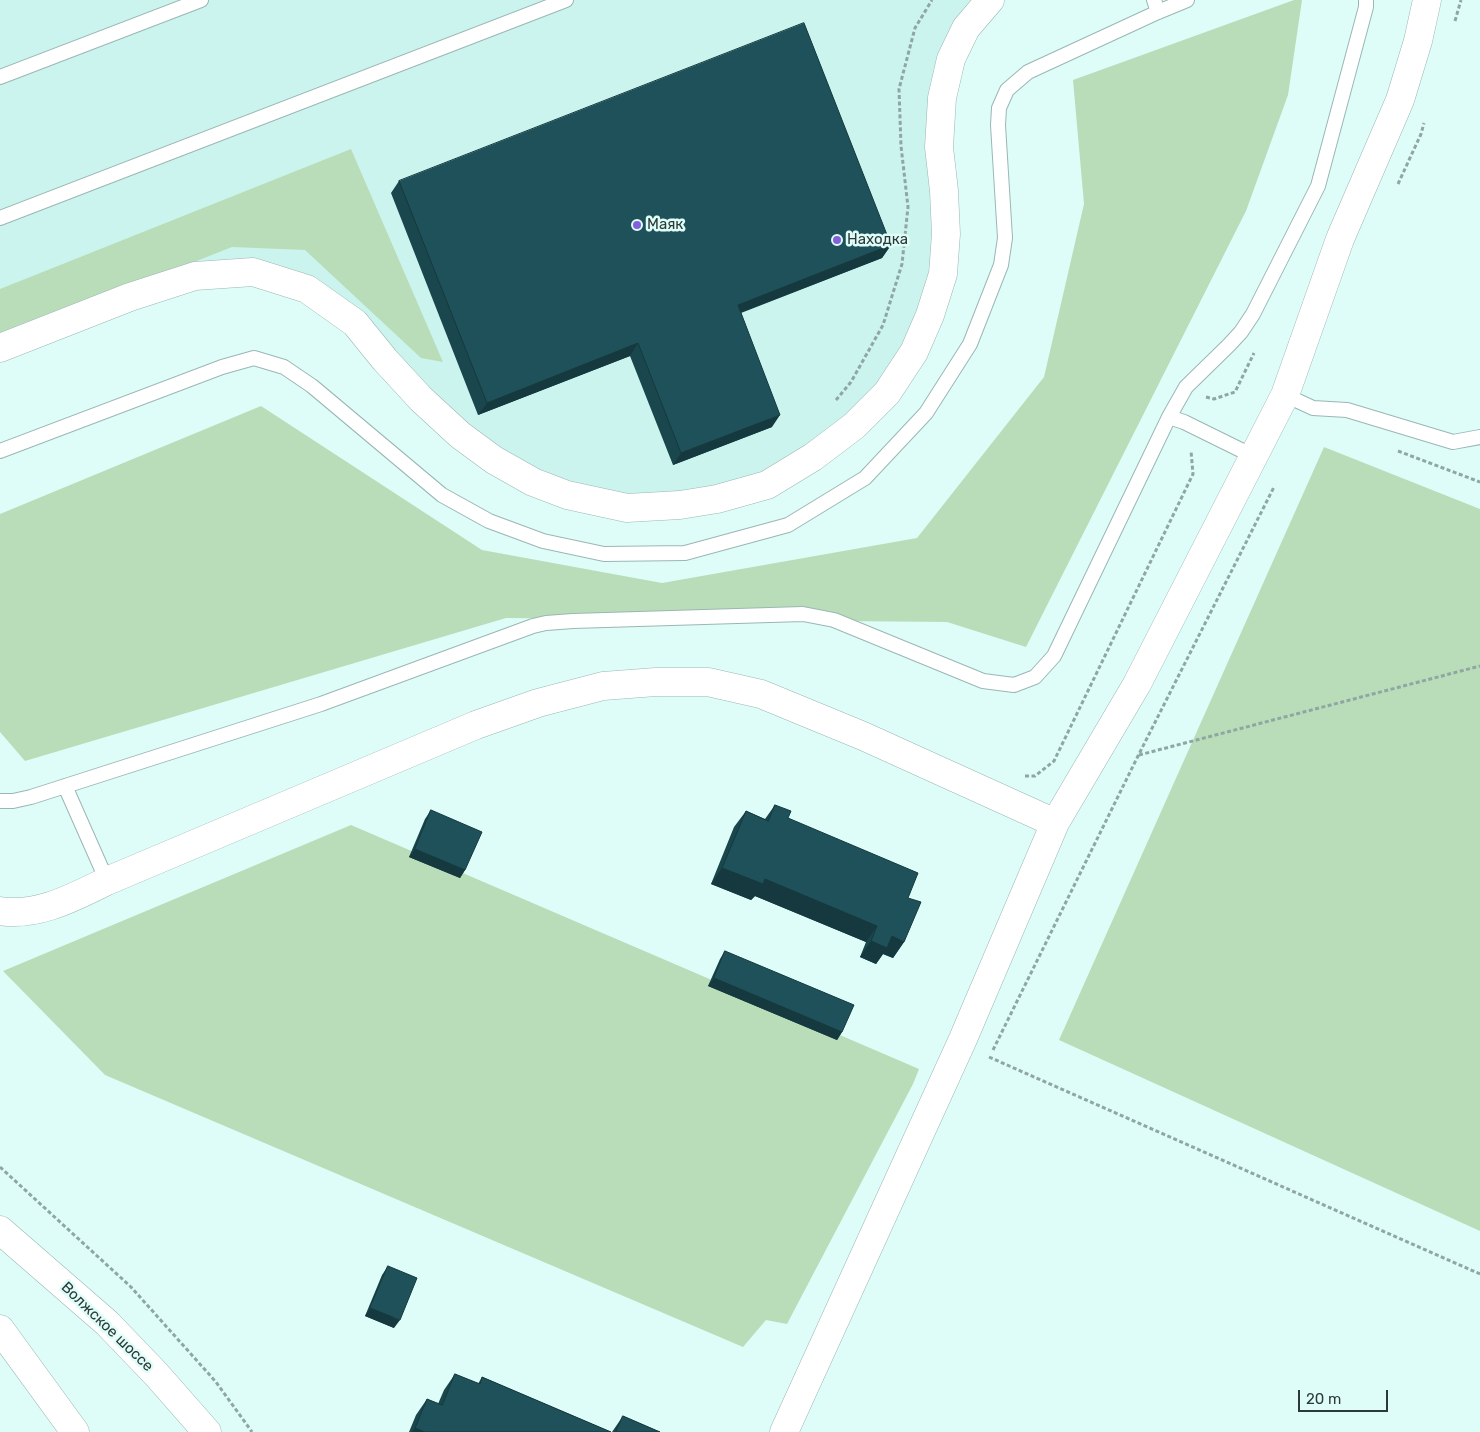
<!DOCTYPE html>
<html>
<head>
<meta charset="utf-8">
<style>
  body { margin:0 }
  #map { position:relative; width:1480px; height:1432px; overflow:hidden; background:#defdf8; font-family:Rubik,sans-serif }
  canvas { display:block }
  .scale { position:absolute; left:1298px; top:1390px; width:90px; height:22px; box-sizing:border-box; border:2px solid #2d3937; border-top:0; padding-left:6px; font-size:15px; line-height:18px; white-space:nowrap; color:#2d3937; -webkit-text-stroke:4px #defdf8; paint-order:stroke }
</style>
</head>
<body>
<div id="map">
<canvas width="1480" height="1432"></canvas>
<div class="scale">20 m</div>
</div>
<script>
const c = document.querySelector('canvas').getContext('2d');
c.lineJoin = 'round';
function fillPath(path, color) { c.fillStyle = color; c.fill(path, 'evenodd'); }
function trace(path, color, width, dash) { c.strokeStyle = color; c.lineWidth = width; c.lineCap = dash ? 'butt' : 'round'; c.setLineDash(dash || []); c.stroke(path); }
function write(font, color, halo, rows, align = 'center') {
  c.font = font + ' Rubik,sans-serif'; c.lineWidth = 5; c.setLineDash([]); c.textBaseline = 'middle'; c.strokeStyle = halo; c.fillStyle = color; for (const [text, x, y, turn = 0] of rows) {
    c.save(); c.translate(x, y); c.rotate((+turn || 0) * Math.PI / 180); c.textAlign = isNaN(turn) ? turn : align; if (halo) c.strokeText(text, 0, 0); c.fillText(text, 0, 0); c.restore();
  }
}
const built = new Path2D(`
  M0,0H1001L951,59L930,315L854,426L717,499L602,503L494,460L307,289L195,276L0,355Z`);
const green = new Path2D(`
  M1294,0H1302L1288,95L1246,211L1026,647L947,622L506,618L25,761L0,732V514L261,406L482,550L662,583L917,538L1044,377L1084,204L1073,80Z
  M351,149L443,362L421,358L305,250L232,247L0,339V289Z
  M1324,447L1480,509V1231L1059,1040Z
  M351,825L919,1069L913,1084L787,1324L766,1320L743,1347L105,1075L3,971Z`);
const path = new Path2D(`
  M1455,21L1461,0
  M1398,184L1421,134L1424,123
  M1206,397L1214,399L1235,392L1254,353
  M836,400L851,382L883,325L902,264L908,207L901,146L899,89L915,28L932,0
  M1398,451L1480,482
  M1139,755L1480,666
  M1025,776H1035L1054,761L1193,474L1191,451
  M993,1050L1138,756L1274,487
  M989,1057L1480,1274
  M0,1167L131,1287L216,1382L252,1432`);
const service = new Path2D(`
  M1154,0L1158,12
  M0,77L201,0
  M0,218L566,0
  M1285,395L1313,408L1347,410L1453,442L1480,437
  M1169,417L1184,422L1253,456
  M0,451L222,367L254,358L284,367L312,386L442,495L489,521L543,541L604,554L685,553L788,525L865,478L926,413L970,344L1001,265L1005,238L998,125L999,108L1007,90L1028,72L1158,12L1187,0
  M65,786L107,881
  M0,801H13L31,797L321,704L533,626L546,623L573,621L803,614L834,620L983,681L1014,685L1035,677L1054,656L1169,417L1186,387L1229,345L1241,332L1253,314L1318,186L1366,7V0`);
const minor = new Path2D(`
  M0,348L130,297L195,276L253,272L307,289L355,323L385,360L421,399L460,435L494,460L533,482L567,495L627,508L680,505L717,499L767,485L813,457L854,426L887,393L914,352L930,315L943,274L946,234L944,191L939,147L942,98L951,59L966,28L990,0
  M0,911C38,917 74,897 107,881L476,725L538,703L603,686L656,682H708L761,694L863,736L1055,823
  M784,1432L963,1039L1055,823L1137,684L1285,395L1340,239L1400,100L1418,41L1427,0`);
const primary = new Path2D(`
  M0,1230L107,1323L156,1374L207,1432
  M0,1329L75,1432`);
const wall = new Path2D(`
  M399,181L891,245L882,258L741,313L772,427L673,465L630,356L478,415L391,193Z
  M775,805L788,818L908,898L904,942L893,958L883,954L876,964L860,957L866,942L755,896L751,900L711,884L734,827L746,811L765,819Z
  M431,810L465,870L460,878L409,857L425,819Z
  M725,951L842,1032L837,1040L708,986L720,959Z
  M388,1266L394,1328L365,1316L382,1275Z
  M455,1374L478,1384L482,1377L611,1432H409L416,1415L427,1399L438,1404L444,1390Z
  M623,1416L660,1432H612Z`);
const shadedWall = new Path2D(`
  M891,245L882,258L729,317L738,305Z
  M638,343L630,356L478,415L487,403Z
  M780,415L772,427L673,465L681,453Z
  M415,849L465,870L460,878L409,857Z
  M722,868L765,879L877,926L866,942L755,896L751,900L711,884Z
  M892,936L904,942L893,958L883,954L876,964L860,957L871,941Z
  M714,978L842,1032L837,1040L708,986Z
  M370,1308L400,1320L394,1328L365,1316Z
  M415,1428L425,1432H412Z`);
const building = new Path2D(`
  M804,23L891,245L738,305L780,415L681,453L638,343L487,403L399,181Z
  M775,805L791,811L788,818L918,873L908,898L921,902L904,942L892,936L887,948L871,941L877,926L765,879L763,884L722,868L746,811L768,821Z
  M431,810L482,832L465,870L415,849Z
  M725,951L854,1005L842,1032L714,978Z
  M388,1266L417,1278L400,1320L370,1308Z
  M455,1374L480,1384L482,1377L611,1432H425L415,1428L427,1399L442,1405Z
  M623,1416L660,1432H616Z`);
const markers = [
  [637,225,5,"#8360da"],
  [837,240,5,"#8360da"]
];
const poiNames = [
  ["Маяк",647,225],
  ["Находка",847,240]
];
const streetNames = [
  ["Волжское шоссе",107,1327,44]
];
fillPath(built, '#cbf4ee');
fillPath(green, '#baddb9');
trace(service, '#9ab7b3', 16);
trace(minor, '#9ab7b3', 29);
trace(primary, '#9ab7b3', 29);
trace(path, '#8fa6a2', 3, [4, 2.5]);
trace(service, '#fff', 14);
trace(minor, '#fff', 28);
trace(primary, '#fff', 28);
fillPath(wall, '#1a464d');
fillPath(shadedWall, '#15393e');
fillPath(building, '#1e5159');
trace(building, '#15393e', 1);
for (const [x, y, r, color] of markers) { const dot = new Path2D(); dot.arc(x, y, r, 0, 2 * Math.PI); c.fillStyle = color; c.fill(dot); trace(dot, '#defdf8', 2); }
write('15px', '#2d3937', '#defdf8', poiNames, 'left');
write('15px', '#2d3937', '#defdf8', streetNames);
</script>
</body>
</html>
